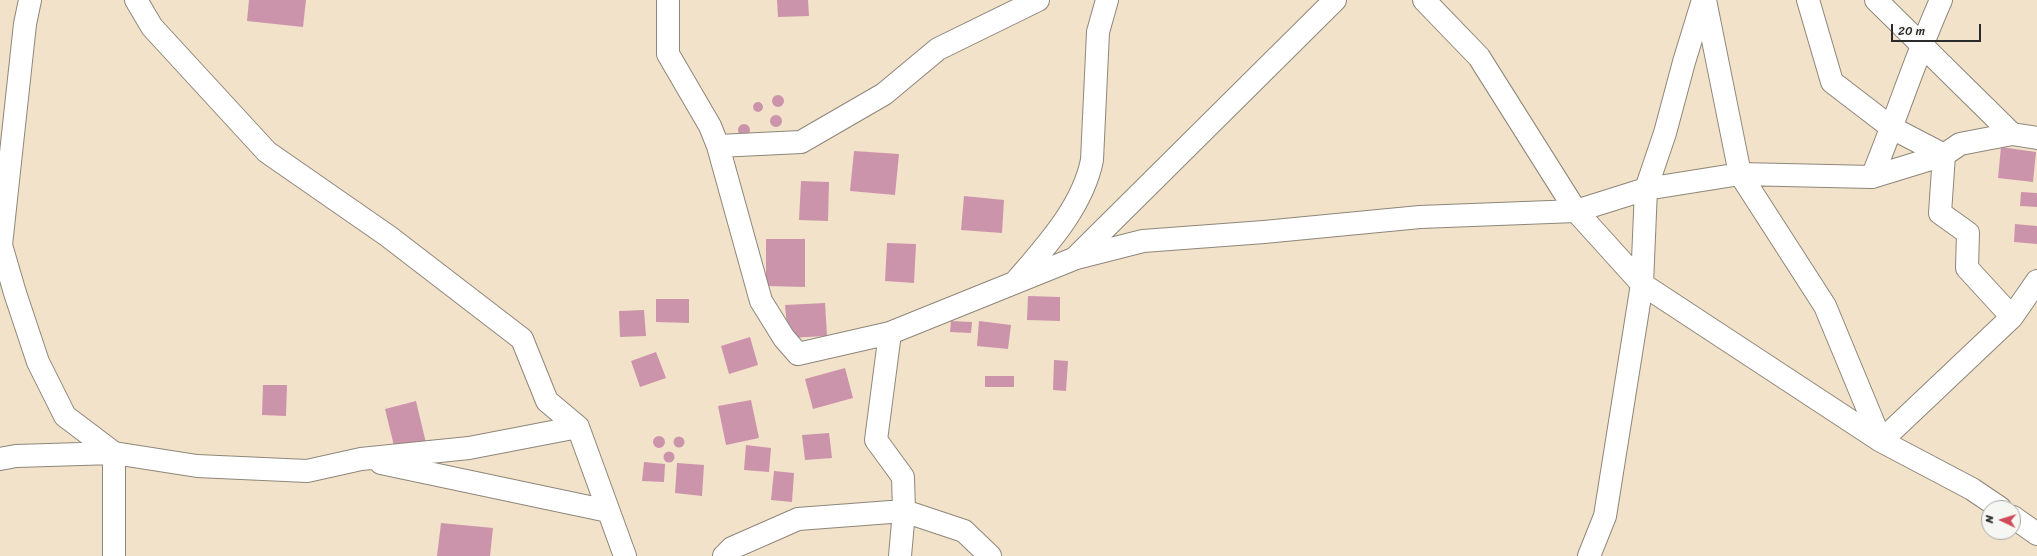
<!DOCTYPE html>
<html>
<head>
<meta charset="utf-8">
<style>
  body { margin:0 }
  #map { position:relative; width:2037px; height:556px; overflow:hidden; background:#f2e2c9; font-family:Sriracha,sans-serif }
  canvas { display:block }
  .north { position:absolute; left:1981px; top:500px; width:40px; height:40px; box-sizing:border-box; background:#f6f6f2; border:1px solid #a5a5a2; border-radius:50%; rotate:274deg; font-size:11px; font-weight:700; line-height:16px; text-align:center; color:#2b2b2b }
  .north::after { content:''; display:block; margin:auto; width:14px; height:18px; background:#d1495b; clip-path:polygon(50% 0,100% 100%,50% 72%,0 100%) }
  .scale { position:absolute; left:1891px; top:24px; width:90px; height:18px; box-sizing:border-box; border:2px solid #2b2b2b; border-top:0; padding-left:5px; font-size:12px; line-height:14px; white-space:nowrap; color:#2b2b2b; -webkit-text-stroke:3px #f6f6f2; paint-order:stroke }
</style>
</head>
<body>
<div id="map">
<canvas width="2037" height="556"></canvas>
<div class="north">N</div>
<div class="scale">20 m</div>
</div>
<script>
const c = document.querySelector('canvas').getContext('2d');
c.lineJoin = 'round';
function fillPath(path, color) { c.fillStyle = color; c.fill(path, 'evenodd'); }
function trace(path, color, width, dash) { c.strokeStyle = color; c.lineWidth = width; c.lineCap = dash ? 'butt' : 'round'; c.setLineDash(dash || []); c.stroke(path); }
const building = new Path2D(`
  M249,0H306L303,27L247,21Z
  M777,0H808L809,16L778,17Z
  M772 101a6 6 0 1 1 12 0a6 6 0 1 1-12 0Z
  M753 107a5 5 0 1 1 10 0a5 5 0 1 1-10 0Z
  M770 121a6 6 0 1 1 12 0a6 6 0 1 1-12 0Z
  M738 130a6 6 0 1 1 12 0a6 6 0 1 1-12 0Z
  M2001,147L2036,152L2033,182L1998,178Z
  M854,151L899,154L895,195L850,191Z
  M801,181L829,182L828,221L799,220Z
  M2021,192L2037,193V207L2020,206Z
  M964,196L1004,200L1002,233L961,230Z
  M2015,224L2037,226V244L2014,242Z
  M766,239H805V287L766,286Z
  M887,243L916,244L914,283L885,281Z
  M1028,296L1060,297V321L1027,320Z
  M656,299H689V323L656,322Z
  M825,303L827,336L788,338L785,305Z
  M644,310L646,336L620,337L619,311Z
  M951,321L972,322L971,333L950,332Z
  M979,321L1011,325L1008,349L977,346Z
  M750,337L758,365L729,374L721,346Z
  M656,352L666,378L640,387L631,361Z
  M1054,360L1068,361L1066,391L1053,390Z
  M845,368L853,398L813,409L805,379Z
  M985,376H1014V387H985Z
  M263,385H287L286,416L262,415Z
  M751,400L759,438L726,445L718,406Z
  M416,401L426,443L395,450L385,409Z
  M829,433L832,458L805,460L802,435Z
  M653 442a6 6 0 1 1 12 0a6 6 0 1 1-12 0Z
  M673.5 442a5.5 5.5 0 1 1 11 0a5.5 5.5 0 1 1-11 0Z
  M746,445L771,448L769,472L744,470Z
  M663.5 457a5.5 5.5 0 1 1 11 0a5.5 5.5 0 1 1-11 0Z
  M644,462L665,464L664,482L642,481Z
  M677,463L704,465L702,496L675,493Z
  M774,471L794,473L792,502L771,500Z
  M441,523L493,528L490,556H437Z`);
const minor = new Path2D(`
  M30,0L25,24L1,245L15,293L38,362L65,416L114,453
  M136,0L152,27L267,152L388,236L522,339L547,401L578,427L625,556
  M668,0V54L710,126L718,146L761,301L784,338L798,354L890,333L1076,258L1143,241L1264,232L1420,217L1576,211L1646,189L1740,174L1872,177L1944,155L1960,144L2012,134L2037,138
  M1424,0L1479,57L1576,211L1642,284L1881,441L1972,489L2000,508
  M1705,0L1740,174L1825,306L1881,441L2012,317L2037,281
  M1808,0L1832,82L1892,128L1944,155L1940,213L1968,233L1967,268L2012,317
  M1876,0L2012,134
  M718,146L801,142L884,94L938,49L1038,0
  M1872,177C1896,119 1915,58 1941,0
  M1076,257L1335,0
  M1017,280C1047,245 1083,206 1092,160L1098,32L1107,0
  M890,333L876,440L903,477L904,511L900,556
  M114,453V556
  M0,459L16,456L114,453L197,466L307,471L361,459L469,448L578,427
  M381,463L608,511
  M2013,517L2037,534
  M724,556L732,548L798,519L904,511L964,531L990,556
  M1589,556L1605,516L1642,284L1646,189L1665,133L1684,62L1703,0`);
fillPath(building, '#cc94ab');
trace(minor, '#8e867a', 24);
trace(minor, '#fff', 22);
</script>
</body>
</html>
